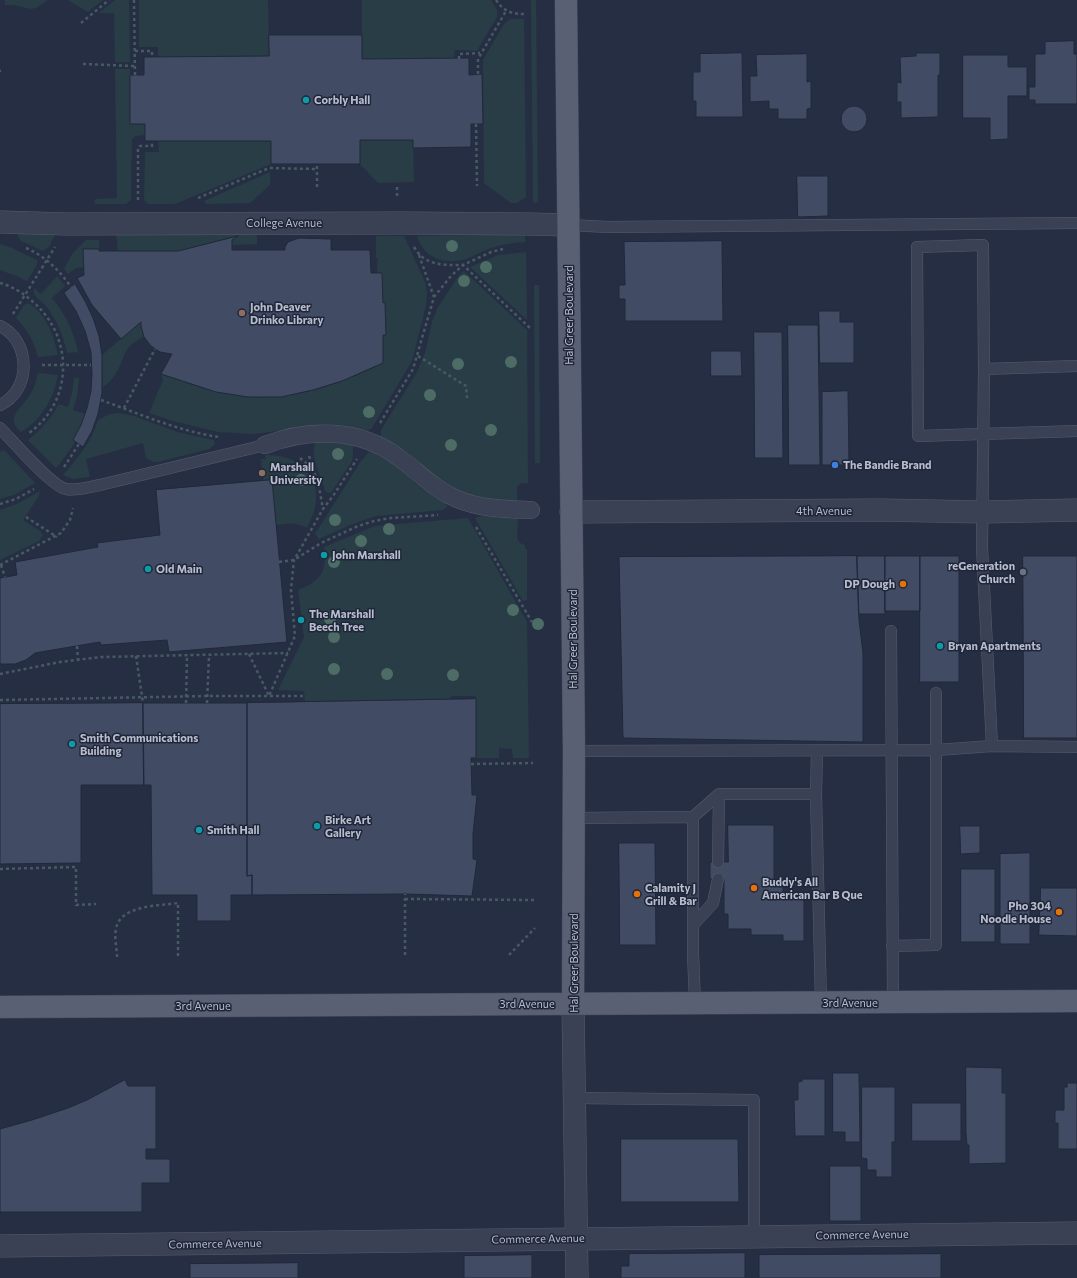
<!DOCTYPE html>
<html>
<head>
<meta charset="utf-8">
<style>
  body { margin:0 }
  canvas { display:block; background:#262e44 }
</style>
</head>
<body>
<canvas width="1077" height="1278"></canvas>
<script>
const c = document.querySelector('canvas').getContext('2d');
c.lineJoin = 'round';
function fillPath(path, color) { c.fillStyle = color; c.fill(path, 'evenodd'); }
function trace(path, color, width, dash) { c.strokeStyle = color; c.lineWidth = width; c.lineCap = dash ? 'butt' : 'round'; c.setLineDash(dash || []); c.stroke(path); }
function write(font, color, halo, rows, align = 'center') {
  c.font = font + ' Commissioner,sans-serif'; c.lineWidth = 3; c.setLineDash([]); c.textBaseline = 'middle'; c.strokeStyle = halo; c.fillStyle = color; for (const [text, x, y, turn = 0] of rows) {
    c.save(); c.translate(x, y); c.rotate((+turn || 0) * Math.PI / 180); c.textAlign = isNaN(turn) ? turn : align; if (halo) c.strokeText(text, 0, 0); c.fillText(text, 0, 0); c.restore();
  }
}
const green = new Path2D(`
  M5,0H48L36,8L31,9L14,5H5Z
  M68,0H103L88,12Z
  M115,0H129L130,62H115L114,13H99Z
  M139,0H268L269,56L158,57V47H139Z
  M362,0H491L497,10V17L477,51L455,50L454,58L362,59Z
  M531,0H536L538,202L533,203Z
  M510,19H524L526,197L517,203H511L484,183L483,60L504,24Z
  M115,69H130V124H145V135L135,136L132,139L131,200L126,204H95L94,200L96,199L117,198Z
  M360,140H413L414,182L378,183L360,164Z
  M158,141H271V164L175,204H148L144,200L145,152H159Z
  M270,172V185L250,203L207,204L204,201Z
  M56,233L49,247L43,251L21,241L18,236V234Z
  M116,233L255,234L257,236V244L232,245V240L236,236L178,251H118Z
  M525,234V242C514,243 502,244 491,248C483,250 475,256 466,259C443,265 424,258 417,236Z
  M376,236H404L425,282L427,293L426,306L412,361L372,428L367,431L339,425L326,424L254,434L218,432L173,421L149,413L163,380L161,374C179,380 197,387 216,392C277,406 329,390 383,363V335H386L385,303H383L382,273H377L378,258H376Z
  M86,240H99V249H83L84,267L76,268L68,274L64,269L72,254Z
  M0,244L12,248L37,260V265L27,281L19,277L0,270Z
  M526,252L527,320L470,267L498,255Z
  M464,271L527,330L528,483H522L517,486V501C490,500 463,496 440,480C430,473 422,464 412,456C403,448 392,443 381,436V430L417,372L425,353L432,322L437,309L459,275Z
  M57,276L65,286L52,298C65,313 74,332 78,352L67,353C63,335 57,319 45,305C41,301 37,299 34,294V288L41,294Z
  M534,285H539L540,463H535Z
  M28,303C46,313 54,336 58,355L38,357C34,341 28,330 16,318L24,305Z
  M141,322L144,337C121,348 127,355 116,373C113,379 108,383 103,387L102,355Z
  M38,373L58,375C53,400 42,419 21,432C3,417 24,407 31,393C35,387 36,380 38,373Z
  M74,378H79L77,396L73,410L88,415C80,435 70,452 56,468L28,440C41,430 51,418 59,404L68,407L72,393Z
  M118,413L134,416L177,432L213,440L215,442L214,445L209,449L158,462H153L146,458L143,443L86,459L90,477L73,479L63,475C77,459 92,442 98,420L110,414Z
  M316,442H330L353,445V456L352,461L331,493L326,492L325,490C321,478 309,453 316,442Z
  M4,450L35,483L14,495L0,499V452Z
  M370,451C379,456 388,460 397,467C405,473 412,481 420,487C428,494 438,498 446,504L447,507L443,510L376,516L350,525L319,539L315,534L361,461Z
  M265,455C311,455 329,489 307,528C296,522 288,523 276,525L272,480L263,481L261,459H266Z
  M40,491L39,496L23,520L40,531L43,535L39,541L0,560V510L19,503Z
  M482,516L518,519L517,538L520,543L525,545V549H527V600L523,601L475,518Z
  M468,518L527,622L529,758H513L512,749L499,748V758H476V696H451V699L305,702L304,691L278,690L304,637L298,590C320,582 328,571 324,547L375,526Z`);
const building = new Path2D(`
  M269,35H362V59L469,58V75L482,74L483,124H471V147L413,148V140H360V164H271V141H145V124H130V75H144V57L269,56Z
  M1074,41V54H1077V104H1035V100H1029V87H1035V54H1045V42Z
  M742,53L743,117H696V101H693V72H700V54Z
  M916,53H940V75H938V117L901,118V102H897V82L901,83L900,57L916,56Z
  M807,54V82L811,81V108L807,109V119H778V109H769V101L750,102V76H757L756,55Z
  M963,55H1008V67H1027V96H1008V139L990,140V118H963Z
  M841 119a13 13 0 1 1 26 0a13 13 0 1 1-26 0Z
  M797,176H828V216L798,217Z
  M238,236L232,240V250H285V247L288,242L299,238L331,239V250H370L371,273H382L383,303L385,302L386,335H383V363L342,381L313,390L281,397H248L216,392L161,374L172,354L160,352L151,346L144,337L141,326V322L121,339L92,305L77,278L84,275L83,249H99V251H178Z
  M722,241L723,321H625V299H619V285H625L624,242Z
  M75,284L85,301L93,318L99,336L102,355V393L98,414L92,431L83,447L73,440L81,425L87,408L91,391L92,374L91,352L85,331L76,311L64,293Z
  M819,311H840V322H854V363H820Z
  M788,325H818L820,465H789Z
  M754,332H782L783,458H755Z
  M711,351H741L742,376H711Z
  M848,391L849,465H822V392Z
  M272,480L287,642L169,652L167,640L101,645L100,642L35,653L26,660L15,664H0V578L17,575L15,562L98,547L97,543L160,535L156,490Z
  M857,556H885V614H859Z
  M857,556L859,620L863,653V742L623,738L619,557Z
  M885,556H920V611H885Z
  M920,556H959V682H920Z
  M1023,556H1077V738H1024Z
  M476,699V758H471L472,795H477L473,834V859L477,860L472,896L405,894L252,895V875L247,876V703Z
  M143,703H247V876L252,875V895H231V921H197V895H152L151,785H144Z
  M143,703L144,785H81V863L0,864V704Z
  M728,825H774V881L783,880V895H804V941H783V935H751V929H728V914H724V879H710V862H728Z
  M960,826H980V853L961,854Z
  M619,843H655L656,945H620Z
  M1030,853V944H1000V854Z
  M961,869H995V942H961Z
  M1041,888H1077V936L1039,935Z
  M966,1067L1002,1068V1093H1006V1163L969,1164V1145H967L966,1133Z
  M833,1073H859L860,1142H845V1132H833Z
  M802,1079H825V1136H795L794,1100H798V1082L802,1081Z
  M125,1080L128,1086H156V1149H146V1159H170V1183H142V1212H0V1129L32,1120L68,1108L87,1100Z
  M1067,1083H1077V1149H1058V1123H1055V1110H1064V1087H1067Z
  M862,1087H895V1142H892V1177H876V1170H867V1159L862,1158Z
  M912,1103H961V1141H912Z
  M621,1139H738L739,1202H621Z
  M830,1166H861V1221H830Z
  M745,1253V1278H621V1266H629V1254Z
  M941,1254V1278H759V1255Z
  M532,1255V1278H464V1256Z
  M298,1263V1278H190V1264Z`);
const path = new Path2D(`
  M134,0L135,75
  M496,0C505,13 513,14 527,14
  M81,23L109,0
  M135,51H152V57
  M459,59V54L480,53
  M83,64L134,66
  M0,71H1
  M478,74V59L506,11
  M476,124L477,186
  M317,187V164
  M397,187V199
  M198,198L269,168L317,169
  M138,200V148L140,146H152V141
  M414,247C425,266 443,265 463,265L531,329
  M26,248C45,256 60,271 71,287
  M419,255L434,297
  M0,283C12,286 23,293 32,301C74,336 74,401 29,433
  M13,314L55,247
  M418,356L466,386L467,398
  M42,365H91
  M101,400C140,414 178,431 219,437
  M124,408L155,349
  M380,423L413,369L434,297L451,276L463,265L491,252L503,249
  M309,456L319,487L323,509
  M300,458L312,468
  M64,467L79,444
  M0,504L16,499L34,489
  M26,517L57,537
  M476,527L532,622
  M279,562L294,560L321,543L358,526L374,521L391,518L438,515
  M0,565L61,533L70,520L73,508
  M1,565L5,577
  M77,646L78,660
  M249,654L269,696L295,636L291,590L294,560L323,509L333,496L357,459
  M136,656L143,703
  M0,674L60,662L101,657L288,653
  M0,700L207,696H303
  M186,703L187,656
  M207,703L209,656
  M471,764L533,763
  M0,869L76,867V905L96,904
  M405,899L535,900
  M405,955V894
  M509,955L535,928
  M117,957C117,948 114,938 116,929C120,905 158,906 178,903V957`);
const service = new Path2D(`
  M569,225L608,227L1077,223
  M0,326C31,341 32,390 0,405
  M984,369L1077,366
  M0,428C12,440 52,487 66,489C77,491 89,487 100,485L265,445
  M891,631L893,1002
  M992,746L982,547L984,369L983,245L917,247L918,436L1077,431
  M574,751L937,750L992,746L1077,747
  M816,794L817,750
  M574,818L693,817
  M718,862L719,794
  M693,925L713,903L718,879
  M892,946L936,945V693
  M695,1003L693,953V817L719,794H816L821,1003
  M575,1098L754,1100V1236`);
const pedestrian = new Path2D(`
  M265,445C309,428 359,428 398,457C418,471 433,489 457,499C481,509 506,509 531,510`);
const minor = new Path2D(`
  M0,222L67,224L403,223L529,224L569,225
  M573,1004L577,1278
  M0,1246L1077,1233`);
const tertiary = new Path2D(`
  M571,512L880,510L983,512L1077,510`);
const primary = new Path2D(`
  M566,0L574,751L573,1004
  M0,1007L1077,1001`);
const trees = [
  [452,246],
  [486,267],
  [464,281],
  [511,362],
  [458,364],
  [430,395],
  [369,412],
  [491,430],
  [451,445],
  [338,454],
  [301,480],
  [335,520],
  [389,529],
  [361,541],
  [334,562],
  [513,610],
  [330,619],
  [538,624],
  [334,637],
  [334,669],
  [387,674],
  [453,675]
];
const markers = [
  [306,100,4,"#0f9aa8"],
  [242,313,4,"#8d6e63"],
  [835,465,4,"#3f7fe0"],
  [262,473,4,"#8d6e63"],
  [324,555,4,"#0f9aa8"],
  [148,569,4,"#0f9aa8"],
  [1023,572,4,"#6b7280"],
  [903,584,4,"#e8710a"],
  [301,620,4,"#0f9aa8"],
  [940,646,4,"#0f9aa8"],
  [72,744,4,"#0f9aa8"],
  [317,826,4,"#0f9aa8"],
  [199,830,4,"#0f9aa8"],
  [754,888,4,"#e8710a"],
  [637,894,4,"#e8710a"],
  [1059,912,4,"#e8710a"]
];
const poiNames = [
  ["Corbly Hall",314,100],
  ["John Deaver",250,307],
  ["Drinko Library",250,320],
  ["The Bandie Brand",843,465],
  ["Marshall",270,467],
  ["University",270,480],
  ["John Marshall",332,555],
  ["reGeneration",1015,566,"right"],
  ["Church",1015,579,"right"],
  ["Old Main",156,569],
  ["DP Dough",895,584,"right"],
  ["The Marshall",309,614],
  ["Beech Tree",309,627],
  ["Bryan Apartments",948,646],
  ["Smith Communications",80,738],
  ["Building",80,751],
  ["Birke Art",325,820],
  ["Gallery",325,833],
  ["Smith Hall",207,830],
  ["Buddy's All",762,882],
  ["American Bar B Que",762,895],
  ["Calamity J",645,888],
  ["Grill & Bar",645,901],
  ["Pho 304",1051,906,"right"],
  ["Noodle House",1051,919,"right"]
];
const streetNames = [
  ["College Avenue",284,223],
  ["Hal Greer Boulevard",569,315,-90],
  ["4th Avenue",824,511],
  ["Hal Greer Boulevard",573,639,-90],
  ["Hal Greer Boulevard",574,963,-90],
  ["3rd Avenue",850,1003],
  ["3rd Avenue",527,1004],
  ["3rd Avenue",203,1006],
  ["Commerce Avenue",862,1235,-1],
  ["Commerce Avenue",538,1239,-1],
  ["Commerce Avenue",215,1244,-1]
];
fillPath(green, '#283d45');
fillPath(building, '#424b64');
trace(building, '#21283b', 1);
trace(service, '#565c6e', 12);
trace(pedestrian, '#565c6e', 18);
trace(minor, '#565c6e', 23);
trace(tertiary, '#565c6e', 23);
trace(primary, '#444a5d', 23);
trace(path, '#465a61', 2.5, [3, 3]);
trace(service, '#3a4154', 11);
trace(pedestrian, '#3a4154', 17);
trace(minor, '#3a4154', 22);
trace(tertiary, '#3a4154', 22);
trace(primary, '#596074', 22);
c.fillStyle = '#4e6c66';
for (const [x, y] of trees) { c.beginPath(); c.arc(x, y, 6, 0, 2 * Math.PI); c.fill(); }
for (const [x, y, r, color] of markers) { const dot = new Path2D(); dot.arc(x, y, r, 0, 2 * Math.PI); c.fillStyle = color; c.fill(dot); trace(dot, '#1f2639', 1.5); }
write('bold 11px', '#b8bdcd', '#1f2639', poiNames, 'left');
write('11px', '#b8bdcd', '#1f2639', streetNames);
</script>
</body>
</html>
